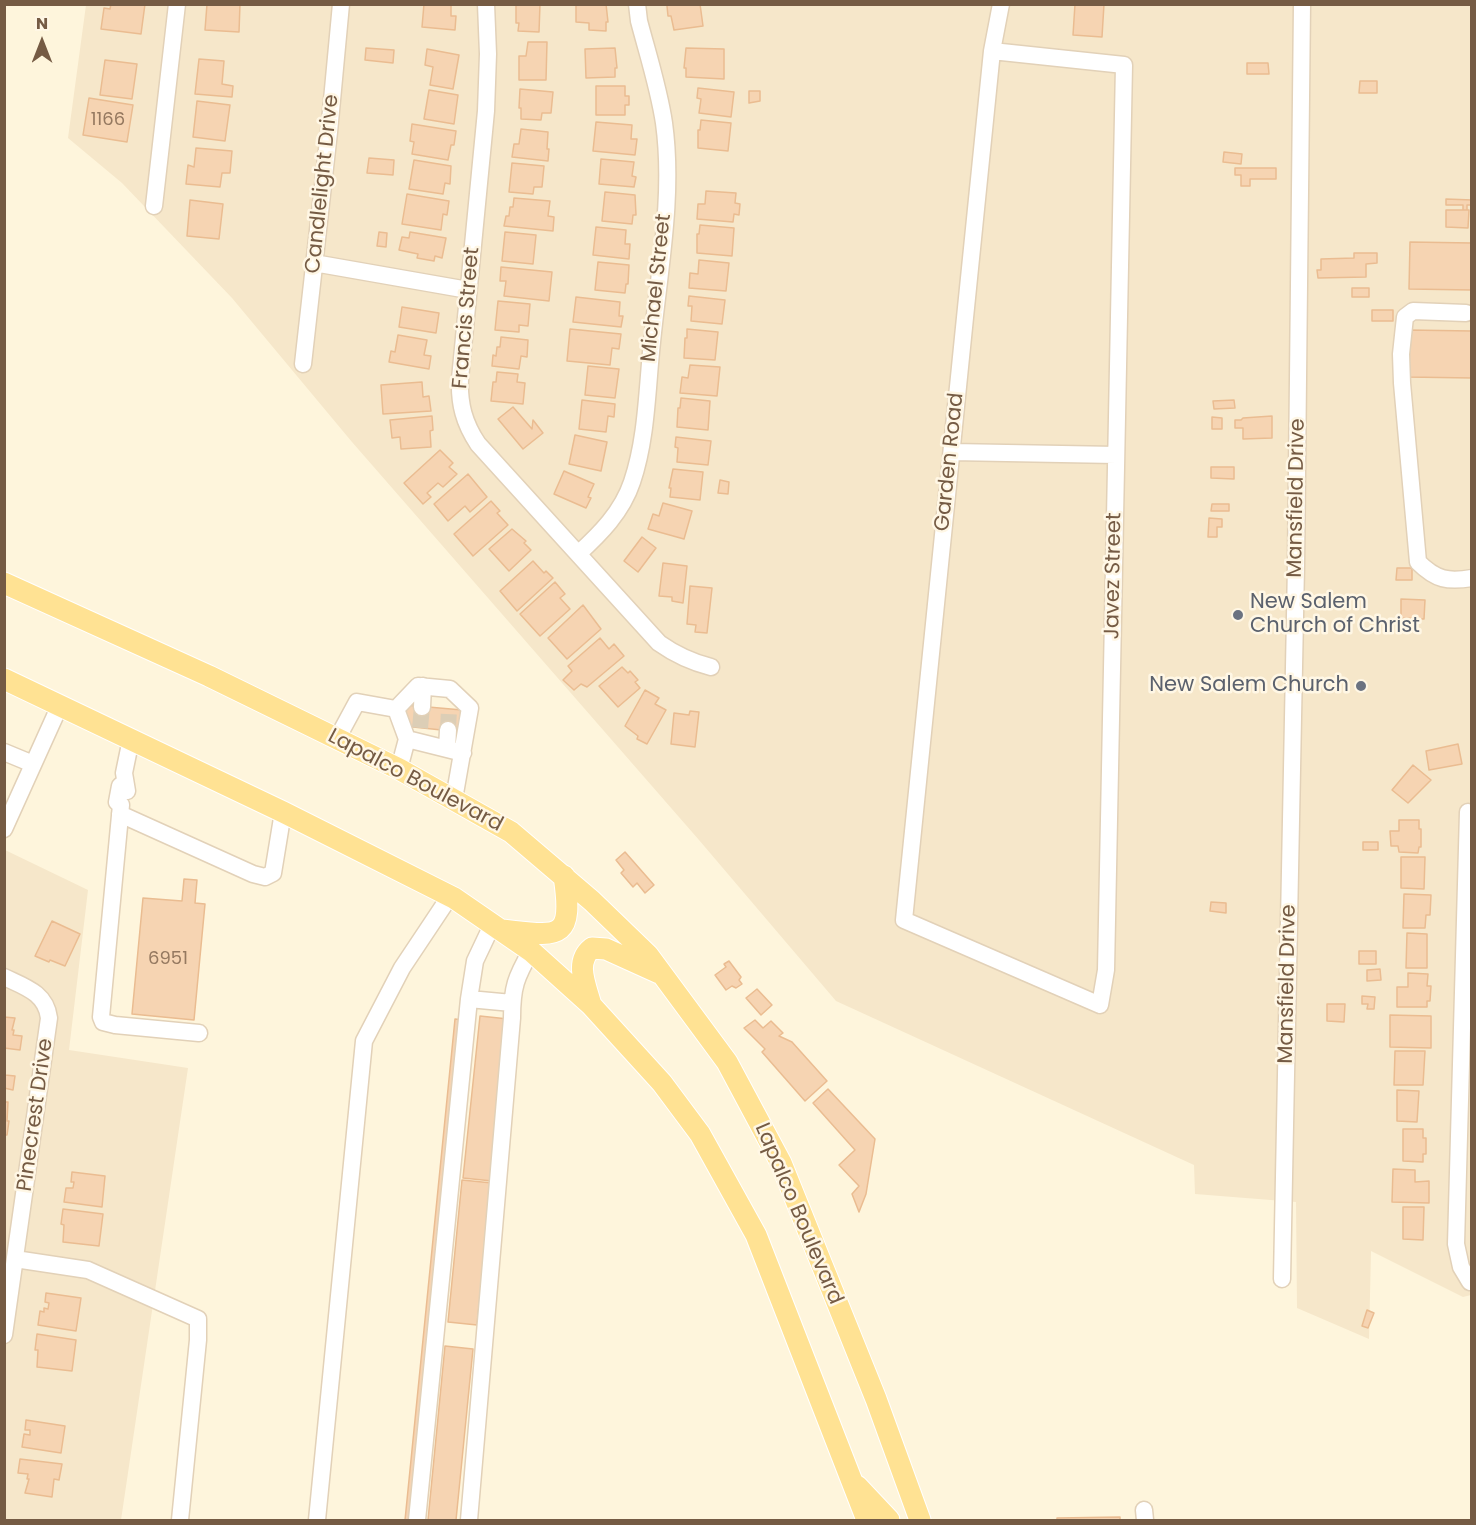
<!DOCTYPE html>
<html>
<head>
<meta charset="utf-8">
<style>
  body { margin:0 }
  #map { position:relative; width:1476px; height:1525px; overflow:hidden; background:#fef5dc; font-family:Poppins,sans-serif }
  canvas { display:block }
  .frame { position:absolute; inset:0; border:6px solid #755b44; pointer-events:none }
  .north { position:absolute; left:12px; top:12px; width:60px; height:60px; -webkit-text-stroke:4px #fff7e5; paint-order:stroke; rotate:0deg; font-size:16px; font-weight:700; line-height:24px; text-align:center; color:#755b44 }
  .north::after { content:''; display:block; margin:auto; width:21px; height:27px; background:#755b44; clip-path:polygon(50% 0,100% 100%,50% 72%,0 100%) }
</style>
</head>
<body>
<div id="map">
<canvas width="1476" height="1525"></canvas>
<div class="frame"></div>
<div class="north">N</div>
</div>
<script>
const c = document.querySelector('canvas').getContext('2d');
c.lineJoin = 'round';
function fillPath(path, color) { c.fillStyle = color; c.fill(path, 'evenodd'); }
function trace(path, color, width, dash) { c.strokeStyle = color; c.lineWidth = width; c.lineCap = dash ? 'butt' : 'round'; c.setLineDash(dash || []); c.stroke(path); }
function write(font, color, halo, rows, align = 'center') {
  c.font = font + ' Poppins,sans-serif'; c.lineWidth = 5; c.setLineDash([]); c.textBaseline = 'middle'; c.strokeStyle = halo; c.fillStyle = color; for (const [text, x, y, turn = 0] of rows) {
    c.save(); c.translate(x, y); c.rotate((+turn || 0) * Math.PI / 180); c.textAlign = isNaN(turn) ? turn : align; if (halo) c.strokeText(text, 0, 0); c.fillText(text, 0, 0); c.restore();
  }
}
const residential = new Path2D(`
  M86,5H1471V1295L1463,1297L1371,1251L1369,1339L1297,1308L1296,1202L1195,1194L1194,1165L836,1001L699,840L352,442L232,298L122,183L68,138Z
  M5,850L88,890L69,1050L188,1068L121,1520H5Z`);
const building = new Path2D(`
  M111,4H145L141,34L101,29L104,8L110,9Z
  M207,4H240L239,32L205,30Z
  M424,4H451V16H456L455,30L422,27Z
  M516,4H540L539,32L518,31L519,23H516Z
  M576,4H606L608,22H606V31L589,30V23L576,22Z
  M670,4H700L703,26L674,30L671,16H668L667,6Z
  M1075,4H1104L1102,37L1073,35Z
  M528,42H547L546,80H519V56H526Z
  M366,48L394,50L393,63L365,60Z
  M615,48L617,68H615V77L586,78L585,49Z
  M686,48L724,49V79L686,77V68H684Z
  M427,49L459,55L453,89L430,85L433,67L425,65Z
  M199,59L224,61L222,84L233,86L232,97L195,94Z
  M105,60L137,64L132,99L100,95Z
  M1247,63H1268L1269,74H1247Z
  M1360,81H1377V93H1359Z
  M596,86H625V96H629V105H625V115H596Z
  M698,88L734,92L731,117L699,113L701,99L697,98Z
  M520,89L553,92L551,113H542L541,120L521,119V108H519Z
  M429,90L458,95L454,124L424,119Z
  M749,91H760V101L749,103Z
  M89,98L133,105L127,142L83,135Z
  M197,101L230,105L225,141L193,137Z
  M701,120L731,123L728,151L698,148V130H700Z
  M596,122L632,125L631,139H637L635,155L593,151Z
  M412,124L456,131L454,145H451L448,160L412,154L414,142L410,141Z
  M521,129L548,132L547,149H549L548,161L512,157L514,144H519Z
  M196,148L232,151L230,173H222L220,187L186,184L188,165L194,167Z
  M1224,152L1242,154L1241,164L1223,162Z
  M369,158L394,160L393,175L367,173Z
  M601,159L634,162L632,176L636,177L634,187L599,184Z
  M414,160L451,166L450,184L445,183L443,194L409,189Z
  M512,163L544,166L542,187H534L533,194L509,192Z
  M1235,168H1276V179H1250V186H1241V175H1235Z
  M706,191L736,193L735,203L740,204L739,215L734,214L733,222L697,219L698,204H705Z
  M605,192L635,195L636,215H633L632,224L602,221Z
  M407,194L449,201L447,215L443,214L441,230L402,224Z
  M514,198L550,201L548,216L554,217L553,231L504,226L506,216H509L510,207H513Z
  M1446,199L1472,200V205H1467V210H1463V205H1446Z
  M190,200L223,204L219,239L187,236Z
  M1446,210H1469L1468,228L1446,227Z
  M700,225L734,228L732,256L697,253V234H699Z
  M596,227L626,230L625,244H630L629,259L593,255Z
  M379,232L387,233L386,247L377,246Z
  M410,232L446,238L442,258L435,256L434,261L417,258L418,254L399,250L402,237L409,238Z
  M505,232L536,235L533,264L502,261Z
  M1410,242L1472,243V290L1409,289Z
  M1354,253H1377V263L1366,264V277L1318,278L1317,270H1321V259L1354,258Z
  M699,260L729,263L726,291L689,288L690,273L698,274Z
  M598,262L629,265L628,284H626L625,293L595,290Z
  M501,267L552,272L549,301L504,296L506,281H500Z
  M1352,288H1369V297H1352Z
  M689,296L725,300L722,324L691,321L692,306H688Z
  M576,297L620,302L619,316H623L621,327L573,322Z
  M498,301L530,304L528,326L519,325V332L495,330Z
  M402,307L439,313L436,333L399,327Z
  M1372,310H1393V321H1372Z
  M570,329L621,334L619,349L612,348L610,365L567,361Z
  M687,329L718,332L715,360L684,358L685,338H687Z
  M1408,330L1472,331V378L1407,377Z
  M398,335L427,340L424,355L431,356L429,369L389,362L391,351L395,352Z
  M501,337L528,340L527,357L521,356L519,369L492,366L493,355L496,356L497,347H500Z
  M690,365L720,367L717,396L680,393L682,377L688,378Z
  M588,366L619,369L615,398L585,395Z
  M497,372L518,374L517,382L525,383L523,404L491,401L493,382H496Z
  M422,382L423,397L429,396L431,411L383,414L381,385Z
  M681,398L710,401L708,430L677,427L678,408H680Z
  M582,400L615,404L614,417L608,416L606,432L579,429Z
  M1234,400L1235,408L1214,409L1213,401Z
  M513,407L532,429L533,420L543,433L523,449L498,419Z
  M432,416L433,430L430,431L431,447L401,449L400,437L392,438L390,420Z
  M1272,416V438L1243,439V428H1235V420H1241L1243,418Z
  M1212,417L1222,418V429H1212Z
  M575,435L607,442L601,471L569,464Z
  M676,437L711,441L708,465L677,462L678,448L675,447Z
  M440,450L453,463L449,467L457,474L443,487L438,483L427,493L431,497L423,504L404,483Z
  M1211,467H1234V479L1211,478Z
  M673,469L703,472L700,500L670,497L671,488H669Z
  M564,471L594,484L588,497L591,498L586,508L554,494Z
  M468,474L487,497L470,512L465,506L448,521L434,504Z
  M720,480L729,482L728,494L718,493Z
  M491,501L500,511L497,513L508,525L473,556L454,534Z
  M663,503L692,511L684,539L648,529L653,514L659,516Z
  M1212,504H1229V511H1211Z
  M1209,518L1222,519V527H1217V537H1208Z
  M512,529L526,541L524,543L531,550L509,571L489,549Z
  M642,537L656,548L638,572L624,561Z
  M533,561L544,573L546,571L553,578L517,611L500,591Z
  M663,563L687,566L683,603L672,601V597L659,596Z
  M1397,568H1412V580H1396Z
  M555,582L565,594L560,598L570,609L540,636L520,614Z
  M690,586L712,588L707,633L695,632L696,625L687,624Z
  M1401,599L1425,600L1424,619L1401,618Z
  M583,605L601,629L567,659L548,638Z
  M600,638L609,649L614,644L624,656L587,687L581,684L574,690L563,680L572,671L568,666Z
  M622,667L628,673L630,671L638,680L635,682L640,688L618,707L599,686Z
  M645,690L659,698L655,704L666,710L647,744L637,739L638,736L625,726Z
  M406,705L462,710L460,732L404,726Z
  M690,711L699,712L695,747L671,744L674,713L689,715Z
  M1458,744L1462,764L1429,770L1426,751Z
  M1413,765L1431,780L1408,803L1392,790Z
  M1399,820H1419V829H1421V847H1419L1418,853L1399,852L1398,846H1391L1390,831H1399Z
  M1363,842H1378V850H1363Z
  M625,852L654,885L645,893L637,883L633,887L621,873L624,870L616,860Z
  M1401,857H1425L1424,889L1401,888Z
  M184,879L197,880L195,903L205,904L194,1020L132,1014L143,898L182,901Z
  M1404,894L1431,895L1430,915H1426L1425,928H1403Z
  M1211,902L1226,903V913L1210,911Z
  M52,921L80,934L65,966L50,960L49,962L35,956Z
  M1407,933L1427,934V968H1406Z
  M1359,951H1376V964H1359Z
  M729,961L741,977L739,980L742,984L736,988L732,986L726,990L715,975L726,967L724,964Z
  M1380,969L1381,980L1367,981V970Z
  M1408,973L1428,974L1427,986H1431L1430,1001H1427V1007H1397V987H1408Z
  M757,989L772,1005L761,1015L746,998Z
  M1362,996L1375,997L1374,1009H1367L1368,1004H1362Z
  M1327,1004H1345L1344,1022L1327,1021Z
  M1390,1015L1431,1016V1048L1390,1047Z
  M480,1016L508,1019L492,1181L463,1178Z
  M4,1017L15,1018L12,1030H14L13,1035L22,1036L20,1050L4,1048Z
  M455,1019L463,1020L413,1520H405Z
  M755,1020L763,1028L771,1021L783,1033L779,1036L792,1042L827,1081L805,1101L762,1052L765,1049L744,1028Z
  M1395,1051H1425L1423,1085H1394Z
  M4,1071L5,1075L15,1076L13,1090L4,1088Z
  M828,1089L875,1139L866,1194L859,1212L852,1194L859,1186L839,1165L855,1150L813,1103Z
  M1397,1090L1419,1091L1417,1122L1397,1121Z
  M4,1102H8L7,1121H9L7,1135H4Z
  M1403,1129H1423V1138H1426V1154H1423V1162L1403,1161Z
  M1393,1169L1415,1170V1182L1429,1181V1203L1392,1202Z
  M72,1172L105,1176L102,1207L64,1202L66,1188H73L74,1182H71Z
  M462,1180L492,1183L477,1325L448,1322Z
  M1403,1207H1424L1423,1240L1403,1239Z
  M63,1209L103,1214L99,1246L63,1242L64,1225L61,1224Z
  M46,1293L81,1298L76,1331L38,1325L40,1311L44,1312V1308L48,1309L49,1303L45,1302Z
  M1367,1310L1374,1313L1368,1328L1362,1326Z
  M37,1334L76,1340L72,1371L37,1367L38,1350H35Z
  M445,1346L473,1349L456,1520H428Z
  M26,1420L65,1426L61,1453L22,1447L24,1434L30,1435V1430H25Z
  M20,1459L62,1464L59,1480L54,1479L52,1497L25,1493L29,1479H27L28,1474L18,1473Z
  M1120,1517V1520H1057V1518Z`);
const minorTunnel = new Path2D(`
  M420,728L422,707
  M448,730L449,709`);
const minor = new Path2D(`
  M486,4L488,54L486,111L460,379C459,404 464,423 478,444L659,643C676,655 691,662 711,667
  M992,51L1124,65L1106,970L1100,1005L904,920L992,51L1001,4
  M154,206L177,4
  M314,263L468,290
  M1466,313L1413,311L1405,317L1401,354L1402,383L1418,562C1436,580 1448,582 1472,578
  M303,364L329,132L341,4
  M952,452L1116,455
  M578,554C600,534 622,512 632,482C647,438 647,388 652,342C659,271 674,195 664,123C659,89 648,55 639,21L637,4
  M422,707L423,686
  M396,709L407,739L399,769
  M337,739L357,702L396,709L418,686L450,689L470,708L454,799
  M407,739L463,753
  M447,749L448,730
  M4,752L33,764
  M125,782L120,786L117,802L121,805L101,1017L103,1022L115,1025L199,1033
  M127,791L124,773L131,739
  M1468,812L1456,1244L1461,1267L1470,1282
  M120,814L253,874L265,877L273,873L283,812
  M4,829L60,705
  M493,923L475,961L469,999L512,1003
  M4,977C25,987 46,993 49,1018L4,1335
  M15,1259L88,1270L198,1319V1340L180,1520
  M1282,1279L1296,565L1302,4
  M1144,1510L1145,1520
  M317,1520L364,1041L402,968L450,896
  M417,1520L469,999
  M469,1520L512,1018C512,987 516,977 531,951`);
const major = new Path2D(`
  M4,583L209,676L399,769L511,832L592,901L648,955L727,1062L781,1163L876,1399L920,1520
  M4,679L283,812L454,898L531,951L591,1005L662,1083L700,1134L756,1235L867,1520
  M502,930C559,936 574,942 564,876
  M591,1005C586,986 574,962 592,948L606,949L659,973
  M857,1486L889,1520`);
const markers = [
  [1238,615,6,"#6b7280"],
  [1361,686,6,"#6b7280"]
];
const numberNames = [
  ["1166",108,120],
  ["6951",168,959]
];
const streetNames = [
  ["Candlelight Drive",323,184,-84],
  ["Michael Street",657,288,-84],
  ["Francis Street",467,318,-85],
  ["Garden Road",950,462,-84],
  ["Mansfield Drive",1297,498,-89],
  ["Javez Street",1114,576,-89],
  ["Lapalco Boulevard",415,781,28],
  ["Mansfield Drive",1288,984,-89],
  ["Pinecrest Drive",36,1115,-82],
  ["Lapalco Boulevard",798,1214,67]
];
const worshipNames = [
  ["New Salem",1250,603],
  ["Church of Christ",1250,627],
  ["New Salem Church",1349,686,"right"]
];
fillPath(residential, '#f6e7ca');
fillPath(building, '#f6d4b2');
trace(building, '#eabc91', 1.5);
trace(minorTunnel, '#dcceb6', 16, [16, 8]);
trace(minor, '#e2d1b8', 19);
trace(major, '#fff', 23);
trace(minor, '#fff', 16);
trace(major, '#ffe293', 21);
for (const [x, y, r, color] of markers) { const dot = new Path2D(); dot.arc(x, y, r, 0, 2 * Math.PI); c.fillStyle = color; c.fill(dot); trace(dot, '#fff7e5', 2); }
write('18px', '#957960', null, numberNames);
write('21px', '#755b44', '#fff7e5', streetNames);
write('21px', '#5b616d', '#fff7e5', worshipNames, 'left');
</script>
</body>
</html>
